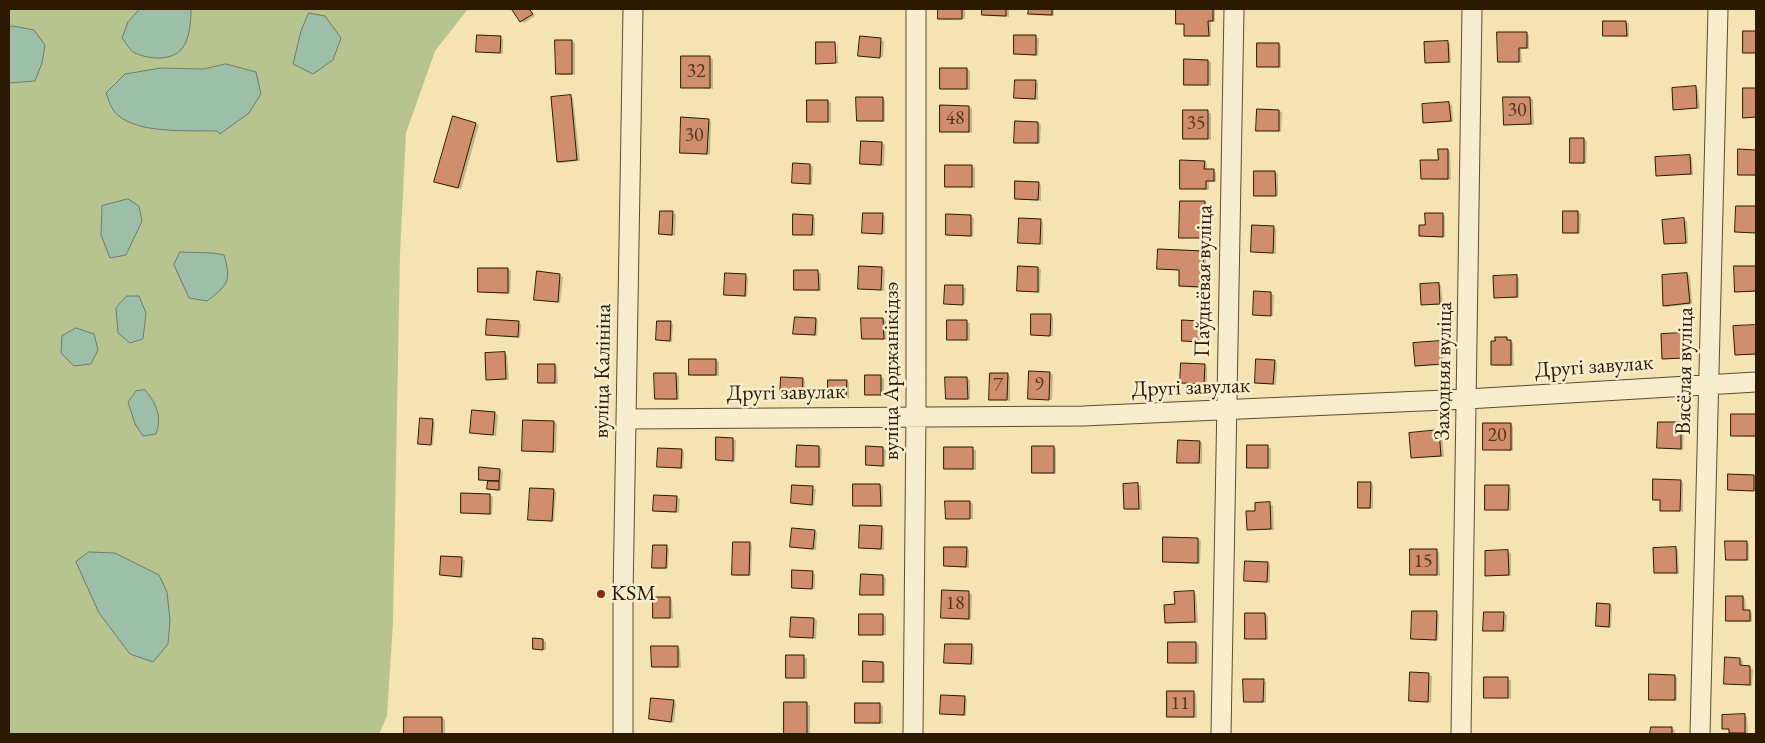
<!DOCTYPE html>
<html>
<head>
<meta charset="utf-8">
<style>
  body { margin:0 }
  #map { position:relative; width:1765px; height:743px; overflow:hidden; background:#f5e3b3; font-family:"EB Garamond",serif }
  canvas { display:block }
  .frame { position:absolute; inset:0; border:10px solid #2b1901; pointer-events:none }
</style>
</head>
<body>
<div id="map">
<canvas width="1765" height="743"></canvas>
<div class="frame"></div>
</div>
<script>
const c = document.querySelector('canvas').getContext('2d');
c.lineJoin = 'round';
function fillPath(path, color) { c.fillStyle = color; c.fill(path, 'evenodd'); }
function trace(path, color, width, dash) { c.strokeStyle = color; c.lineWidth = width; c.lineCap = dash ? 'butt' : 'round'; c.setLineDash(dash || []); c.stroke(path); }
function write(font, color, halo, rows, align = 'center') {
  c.font = font + ' "EB Garamond",serif'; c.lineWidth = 5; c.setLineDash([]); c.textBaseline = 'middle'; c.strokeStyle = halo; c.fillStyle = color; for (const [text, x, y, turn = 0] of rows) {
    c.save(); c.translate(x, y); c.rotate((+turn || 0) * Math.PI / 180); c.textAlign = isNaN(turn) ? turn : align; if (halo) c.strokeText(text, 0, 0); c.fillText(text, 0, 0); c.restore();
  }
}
const green = new Path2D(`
  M9,9H140L128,22L191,20V9H468L435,51L406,133L400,254L393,622L387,716L379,734H9V83L35,81L34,30L9,27ZM226,64L217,131L175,130L134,125L161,68L203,69ZM102,206L110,257L101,235ZM127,296L118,333L116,308Z`);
const water = new Path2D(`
  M140,9H191C191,19 190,34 185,44C176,62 151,60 135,53C130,51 126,43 122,38L128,22Z
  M309,13L325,16L341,38L333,60L313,74L293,64L301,31Z
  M13,26L34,30L45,45L42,63L35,81L9,83V27Z
  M226,64L256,72L261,94L249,113L220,134L217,131C190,130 132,135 114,111C110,106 108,98 106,93L125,74L161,68L203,69Z
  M128,199L139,206L142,221L126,255L110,258L101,235L102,206Z
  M180,252L213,253L224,255C232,281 227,286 207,301L189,298L174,265Z
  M127,296H139L146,313L143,339L130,343L118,333L116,308Z
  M76,328L94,334L98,350L91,364L74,366L61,353L62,336Z
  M145,390C157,404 162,417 156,434L143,436L135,424L128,402L136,391Z
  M89,552L115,553L159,575L167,592L170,620L168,644L153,662L130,654L99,613L76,562Z`);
const shadow = new Path2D(`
  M517,9H530L535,16L524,23L514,11Z
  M813,9H837V10H816Z
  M939,9H965V19L942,20L940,18Z
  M983,9H1009V17L986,16L983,15Z
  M1030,9H1054V16L1033,15L1030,14Z
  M1177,9H1215V22H1211V37L1185,36V25L1177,23Z
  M1604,22L1629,23V37L1604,35Z
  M1526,34L1529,35V49H1521L1522,63L1499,61Z
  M1015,36L1039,38L1038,56L1015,53Z
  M501,38L503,39V54L477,51Z
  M861,38L884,41L883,57L860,56Z
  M572,41L575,43V75H560L557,74Z
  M1447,42L1450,44L1451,63L1426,62Z
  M834,43V64L818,63Z
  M837,44L838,45V64H837Z
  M1278,44L1281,46V68L1258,66Z
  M682,57L713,59V89L682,87Z
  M1208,61L1211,62V86L1185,85Z
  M967,69L970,71V90L941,88Z
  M1036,82L1038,83V100L1015,98Z
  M1696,88L1698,89L1700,109H1674Z
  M1744,89H1756V118L1744,117Z
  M571,96L573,98L580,161L561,163L558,162Z
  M882,98L885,100V122L858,120Z
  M1504,98L1533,99L1534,125L1505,124Z
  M828,101L831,103V123L808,121Z
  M1449,104L1452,105L1453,122L1425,123Z
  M969,107L972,108V133L941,131Z
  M1184,111L1211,113V140L1184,138Z
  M1279,111L1282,112L1281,132L1258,130Z
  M709,120L711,122L710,155L681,152Z
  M1038,123L1041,125L1040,144L1015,142Z
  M476,124L479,125L461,189L438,183Z
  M1584,140L1587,141L1586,164H1574L1571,163Z
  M882,143L885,145L884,166L861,164Z
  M1447,150L1450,152L1451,180L1422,179Z
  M1740,151H1756V176L1740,175Z
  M1689,156L1692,158L1693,175H1657Z
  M1204,162L1207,164V170L1216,172V182H1209V190L1181,188Z
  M794,164L813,166L812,185L793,182Z
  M972,166L975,168V188L946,186Z
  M1275,172L1278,174V196L1256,195L1255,173Z
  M1038,183L1041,185V201L1016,199Z
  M1204,202L1207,204V239L1180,237Z
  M1737,207L1756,208V233L1737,232Z
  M1578,212L1581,214L1580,234L1564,232Z
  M673,213L676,214L675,236L663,235L660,234Z
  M882,214L885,216V234L864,233Z
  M1443,214L1445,216V237L1421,236L1426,226Z
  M812,216L815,218V236L794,234Z
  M971,216L974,218L973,237L947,235Z
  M1040,220L1043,222V245L1019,243Z
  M1684,220L1687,221L1688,244L1665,243Z
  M1273,227L1276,229V254L1252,251Z
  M1204,252L1206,254V266L1209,268V281H1206L1205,288L1183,287L1180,285L1181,270L1158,268Z
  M1019,267L1041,269L1040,293L1019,290Z
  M1736,267H1756V292L1736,291Z
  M882,268L885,270L884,291L860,288Z
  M508,269L511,271L510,294L479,292Z
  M795,271L821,273V291L795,290Z
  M538,273L563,277L560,303L536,299Z
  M1687,274L1690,276L1692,304L1667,307L1664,306Z
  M745,276L748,277L747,297L725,295Z
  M1516,276L1519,278V298L1495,297Z
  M1438,284L1441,286L1443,305L1422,304Z
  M946,286L966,288L965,304L947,303Z
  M1255,292L1274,295L1273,316L1254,314Z
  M1050,315L1053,317V336L1032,334Z
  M815,319L818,321L817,336L795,333Z
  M883,319L886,321L887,340L863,338L862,320Z
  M948,321L970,323V341L948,339Z
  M1183,321L1202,323V328L1206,330V343L1183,341Z
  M518,323L521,324L520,338L487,334Z
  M670,323L673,324L672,342L658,340Z
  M1756,326V355L1736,354L1735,327Z
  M1683,334L1686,336L1687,359L1663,358Z
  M1507,338L1513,343L1514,366H1495L1492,364Z
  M1440,342L1443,343L1444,365L1416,366Z
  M505,353L507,355L509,380L487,379Z
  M690,360H716L719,362V376H693L690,374Z
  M1274,361L1277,363L1276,385L1256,383Z
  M554,365L557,366L558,384L539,382Z
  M1205,365L1207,367V385L1181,382Z
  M1050,373L1053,375L1052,400L1029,398Z
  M676,374L679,376V400L656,399Z
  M1007,374L1010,376V401L990,399Z
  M866,376L884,378V396L866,394Z
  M967,378L970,380V400L947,399Z
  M802,380L805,381L804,399L781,396Z
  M846,381L849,383V399L829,397Z
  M495,414L498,415L496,436L471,432Z
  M1733,415H1756V437L1733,436Z
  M432,420L435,422L433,445L422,444L419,443Z
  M554,422L557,424L556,453L523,450Z
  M1510,424L1513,426V451L1484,449Z
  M1681,424L1684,425L1683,450L1658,447Z
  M1439,432L1442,433L1444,457H1412Z
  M717,438L736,440L735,462L717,459Z
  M1199,442L1202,443V464L1178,462Z
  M1248,446L1271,448V469L1248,467Z
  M819,447L822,449L821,468L797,466Z
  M1054,447L1056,449V474L1034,473Z
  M883,448L886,450L885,467L867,465Z
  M945,448L976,450V470L945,468Z
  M681,450L684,452L683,469L658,466Z
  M500,470L503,472L501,491L491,490L488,488L489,481L480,479Z
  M1754,476L1756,477V491L1729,489Z
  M1680,481L1683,483V512L1661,510V501L1654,499Z
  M1370,483L1373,485V509H1362L1359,507Z
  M880,485L883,486V507L855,505Z
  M1138,485L1141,486L1142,510H1128L1125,508Z
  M793,486L816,489L814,506L792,502Z
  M1508,486L1511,488V511L1486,509Z
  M553,490L556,492L554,522L529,519Z
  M490,495L493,497L492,515L462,513Z
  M677,497L680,499L679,513L654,511Z
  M970,502L973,504V519L947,518Z
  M1256,504L1273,505L1274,530L1248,529L1256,512Z
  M881,527L884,529V550L861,548Z
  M814,531L817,532L816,550L792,547Z
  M1198,539L1201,541L1200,564L1164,562Z
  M1746,542L1749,544V561L1727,560Z
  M750,544L752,545L751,576H736L733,574Z
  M666,547L669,548L668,569H656L653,567Z
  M1676,548L1678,550L1679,574L1655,572Z
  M966,549L969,550V568L945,566Z
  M1436,550L1439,552L1440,576L1411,574Z
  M1508,552L1511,553V576L1486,575Z
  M462,559L465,560L463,578L441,574Z
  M1268,563L1270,565V583L1245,580Z
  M812,572L815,574V589L793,587Z
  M883,576L886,578L885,596L861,594Z
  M943,592L972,594L971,620L943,617Z
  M1194,592L1196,594L1198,623L1166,622L1176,605Z
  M1742,597L1745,599L1746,611L1752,613V622H1730L1727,621Z
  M670,598L672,600L673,619L654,617Z
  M1610,605L1612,607L1611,628L1600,627L1598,626Z
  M1436,613L1439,614L1438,641L1412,638Z
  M1265,614L1268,616V640L1247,638Z
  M1504,614L1507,615L1506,632L1484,630Z
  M883,615L886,617V635L860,634Z
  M814,619L817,620L816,639L791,636Z
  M543,640L546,642V650L534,648Z
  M1196,643L1199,645V664L1169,663Z
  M972,646L974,647V665L946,663Z
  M677,647L680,649L681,668L653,667Z
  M787,656L807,658V679L787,677Z
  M1740,659L1743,661L1742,667L1753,669L1752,686L1725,683Z
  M882,663L885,664V683L865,681Z
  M1429,675L1432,676L1431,703L1410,700Z
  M1675,676L1677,678V701L1650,699Z
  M1485,679L1511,680V699L1485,697Z
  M1263,681L1266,682V703L1245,701Z
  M1193,692L1196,694L1197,718L1168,717Z
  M964,697L967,699L966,716L942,714Z
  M673,702L676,703L674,723L650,719Z
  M785,704L810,705V734H785Z
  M880,704L883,706V724L857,723Z
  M1744,715L1747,717L1748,734H1733L1730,730L1723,728Z
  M405,718H442L445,720V734H405Z
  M1652,728L1672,729L1675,730L1674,734H1652Z`);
const building = new Path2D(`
  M515,9H529L533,14L520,22L512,10Z
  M938,9H962V19H938Z
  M982,9H1006V16L982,15Z
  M1029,9H1052V15L1028,14Z
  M1176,9H1213V21H1208L1209,36H1184V24H1176Z
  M1603,21H1626L1627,36H1603Z
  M1743,31H1756V53H1743Z
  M1497,32H1527V48H1519V62H1498Z
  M477,35L501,36L500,53L476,52Z
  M1014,35H1036V55L1014,54Z
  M860,36L881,38L880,58L858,56Z
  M555,40H572V74H556Z
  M1448,41L1449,62L1425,63L1424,42Z
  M816,42H835L836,63L816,64Z
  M1257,43H1279V67H1257Z
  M681,56H710V88H681Z
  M1184,59L1208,60V85H1184Z
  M940,68H967V89H940Z
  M1015,80H1036L1035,99L1014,98Z
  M1696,86L1697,108L1673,110L1672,88Z
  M1743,88H1756V117L1743,118Z
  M571,95L577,160L557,162L551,97Z
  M856,97H883V121H857Z
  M1503,97H1530L1531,124L1504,125Z
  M807,100H828V122H807Z
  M1449,102L1451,121L1423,123L1422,104Z
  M940,105L969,106V132H940Z
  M1257,109L1279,110V131H1256Z
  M1183,110H1208V139H1183Z
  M453,116L476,123L458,188L434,182Z
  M681,117L709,119L707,154L680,153Z
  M1015,121L1038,122V143H1014Z
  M1570,138H1584V163H1570Z
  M861,141L882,142L881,165L860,164Z
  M1438,149H1448V179H1421L1420,160H1438Z
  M1738,149L1756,150V175H1738Z
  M1690,155L1691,174L1656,176L1655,157Z
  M1180,160L1205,161L1204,169H1214V181H1206V189H1180Z
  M793,163L810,164V184L792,183Z
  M945,165H972V187H945Z
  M1254,171H1275L1276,196H1254Z
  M1015,181L1039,182L1038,200L1015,199Z
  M1180,201H1205L1204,238H1179Z
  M1736,206H1756V233L1735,232Z
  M660,211H673L672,235L659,234Z
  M1563,211H1578V233H1563Z
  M863,213H883L882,234L862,233Z
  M1425,213H1443V237L1419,236V225H1425Z
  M793,214L813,215L812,235H793Z
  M946,214L971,215V236L946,235Z
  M1019,218L1041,219L1040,244L1018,243Z
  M1684,218L1686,243L1664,244L1662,220Z
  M1252,225L1274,226L1273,253L1251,252Z
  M1158,249L1204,251L1203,265H1207L1206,280H1203V287L1179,286V270L1157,269Z
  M859,266L882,267L881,290L858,289Z
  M1018,266L1038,267V292L1017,291Z
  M1734,266H1756V291L1735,292Z
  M478,268H508V293L478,292Z
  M794,270H818L819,290H794Z
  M537,271L560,274L558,302L534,300Z
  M725,273L746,274L745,296L724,295Z
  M1687,273L1690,303L1663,306L1662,275Z
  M1517,275V297L1494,298L1493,276Z
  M1439,283L1440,304L1421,305L1420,284Z
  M945,285H963V305L944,304Z
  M1254,291L1271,292V316L1253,315Z
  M1031,314H1051L1050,336L1031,335Z
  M795,317L816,318L815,335L793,334Z
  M861,318H883L884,339H862Z
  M487,319L519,321L518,337L486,335Z
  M947,320H967V340H947Z
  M1182,320L1199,321V327H1203V342L1182,341Z
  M657,321H671L670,341L656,340Z
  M1756,325V354L1735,355L1733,326Z
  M1683,333L1685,358L1662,359L1661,334Z
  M1495,337H1507V340H1511V365H1491V341H1495Z
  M1440,341L1442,364L1415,366L1413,343Z
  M505,352L506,379L486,380L485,353Z
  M689,359H716V375H689Z
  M1256,359L1275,360L1273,384L1255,383Z
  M1181,363L1205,364L1204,384L1180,383Z
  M538,364H555V383H538Z
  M1029,371L1050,372L1049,400L1028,399Z
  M654,373H676L677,399H655Z
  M990,373H1008L1007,400H989Z
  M865,375H881V395H865Z
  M781,377L803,378L802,398L780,397Z
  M945,377H967L968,399H946Z
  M828,380H847L846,398L828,397Z
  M472,410L495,412L493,435L470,433Z
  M1731,414H1756V436H1731Z
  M420,418L433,419L431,445L418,444Z
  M523,420L554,421L553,452L522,451Z
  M1658,422H1681V449L1657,448Z
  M1483,423H1511V450H1483Z
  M1439,430L1441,456L1411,458L1409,433Z
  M716,437L733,438V461L716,460Z
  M1178,440L1200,441L1199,463H1177Z
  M797,445L819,446V467H796Z
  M1247,445H1268V468H1247Z
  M866,446L883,447V466L866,465Z
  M1032,446H1054V473H1032Z
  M944,447H973V469H944Z
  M658,448L682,449L681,468L657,467Z
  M479,467L500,469L499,481L479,480Z
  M1728,474L1754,475V491L1728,490Z
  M1653,479L1681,480L1680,511H1660V500H1653Z
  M488,481H499V490L487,489Z
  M1358,482H1371L1370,508H1358Z
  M1138,483L1139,509H1124L1123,484Z
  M853,484H880L881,506H853Z
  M792,485L813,486L812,505L791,503Z
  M1485,485H1509L1508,510H1485Z
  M530,488L554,489L552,521L528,520Z
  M461,493L490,494V514L461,513Z
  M654,495L677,496L676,512L653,511Z
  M945,501H970V519H946Z
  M1270,502L1271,529L1247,530L1246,511H1255V503Z
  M860,525L882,526L881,549L859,548Z
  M792,528L815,530L813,549L790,547Z
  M1163,537L1198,538V563L1163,562Z
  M1725,541H1747V560H1726Z
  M733,542H750L749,575H732Z
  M653,545H667L666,568H652Z
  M944,547H967L966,567L944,566Z
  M1676,547L1677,573H1654L1653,548Z
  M1410,549H1437V575H1410Z
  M1508,550L1509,575L1485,576V551Z
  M441,556L462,557L461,577L440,575Z
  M1245,561L1268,562L1267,582L1244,581Z
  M792,570L813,571L812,589L792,588Z
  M861,574L883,575V595H860Z
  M942,590L969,591V619L941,618Z
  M1194,591L1195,622L1165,623L1164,605L1175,604L1174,592Z
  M1726,596H1743V610H1750V621H1726Z
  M653,597H670V618H653Z
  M1597,603L1610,604L1609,627L1596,626Z
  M1412,611H1437L1436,640L1411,639Z
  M1484,612H1504L1503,631H1483Z
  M1245,613H1265L1266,639H1245Z
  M859,614H883V635H859Z
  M791,617L814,618L813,638L790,637Z
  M533,638L543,639V650L533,649Z
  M1168,642H1196V663H1168Z
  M945,644H972L971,664L944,663Z
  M651,646H678V667H652Z
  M786,655H804V678H786Z
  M1725,657L1740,658V665L1750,666V685L1724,684Z
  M863,661L883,662V682H863Z
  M1410,672L1429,673L1428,702L1409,701Z
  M1649,674L1675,675V700H1649Z
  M1484,677H1508V698H1484Z
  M1243,679H1264L1263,702H1244Z
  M1167,691H1194V717H1167Z
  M941,695L965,696L964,715L940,714Z
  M651,698L674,700L671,722L649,719Z
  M784,702H807V734H784Z
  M855,703H880V723H855Z
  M1745,714V733H1729V729H1722V715Z
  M404,717H442V734H404Z
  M1651,727H1672V734H1650Z`);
const minor = new Path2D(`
  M626,419L1083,416L1467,399L1756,382
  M623,734V596L633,9
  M913,734L916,415V9
  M1221,734L1234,9
  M1461,734L1472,9
  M1700,734L1718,9`);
const markers = [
  [601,594,5,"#8f2418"]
];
const numberNames = [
  ["32",696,72],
  ["30",1517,111],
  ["48",955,119],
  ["35",1196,124],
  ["30",694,136],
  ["9",1039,385],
  ["7",998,386],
  ["20",1497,436],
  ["15",1423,562],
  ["18",955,604],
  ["11",1180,704]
];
const streetNames = [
  ["Паўднёвая вуліца",1204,281,-89],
  ["Другі завулак",1594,367,-4],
  ["вуліца Калініна",603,371,-89],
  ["вуліца Арджанікідзэ",892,371,-90],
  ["Заходняя вуліца",1444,371,-89],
  ["Вясёлая вуліца",1685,371,-89],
  ["Другі завулак",1191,388,-2],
  ["Другі завулак",786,393,-1]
];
const poiNames = [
  ["KSM",611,594]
];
fillPath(green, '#b8c48f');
fillPath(water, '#9dbea9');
trace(water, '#6f7c66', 1);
fillPath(shadow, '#0003');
fillPath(building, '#d18e6e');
trace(building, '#2b1901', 1);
trace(minor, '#5e4c2e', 21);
trace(minor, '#f8edce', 19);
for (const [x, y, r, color] of markers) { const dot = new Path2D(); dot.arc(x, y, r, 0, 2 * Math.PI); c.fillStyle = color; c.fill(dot); trace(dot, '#f8edce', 2); }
write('20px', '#54361c', null, numberNames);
write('22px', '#2b1901', '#f8edce', streetNames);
write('22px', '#2b1901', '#f8edce', poiNames, 'left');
</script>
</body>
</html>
